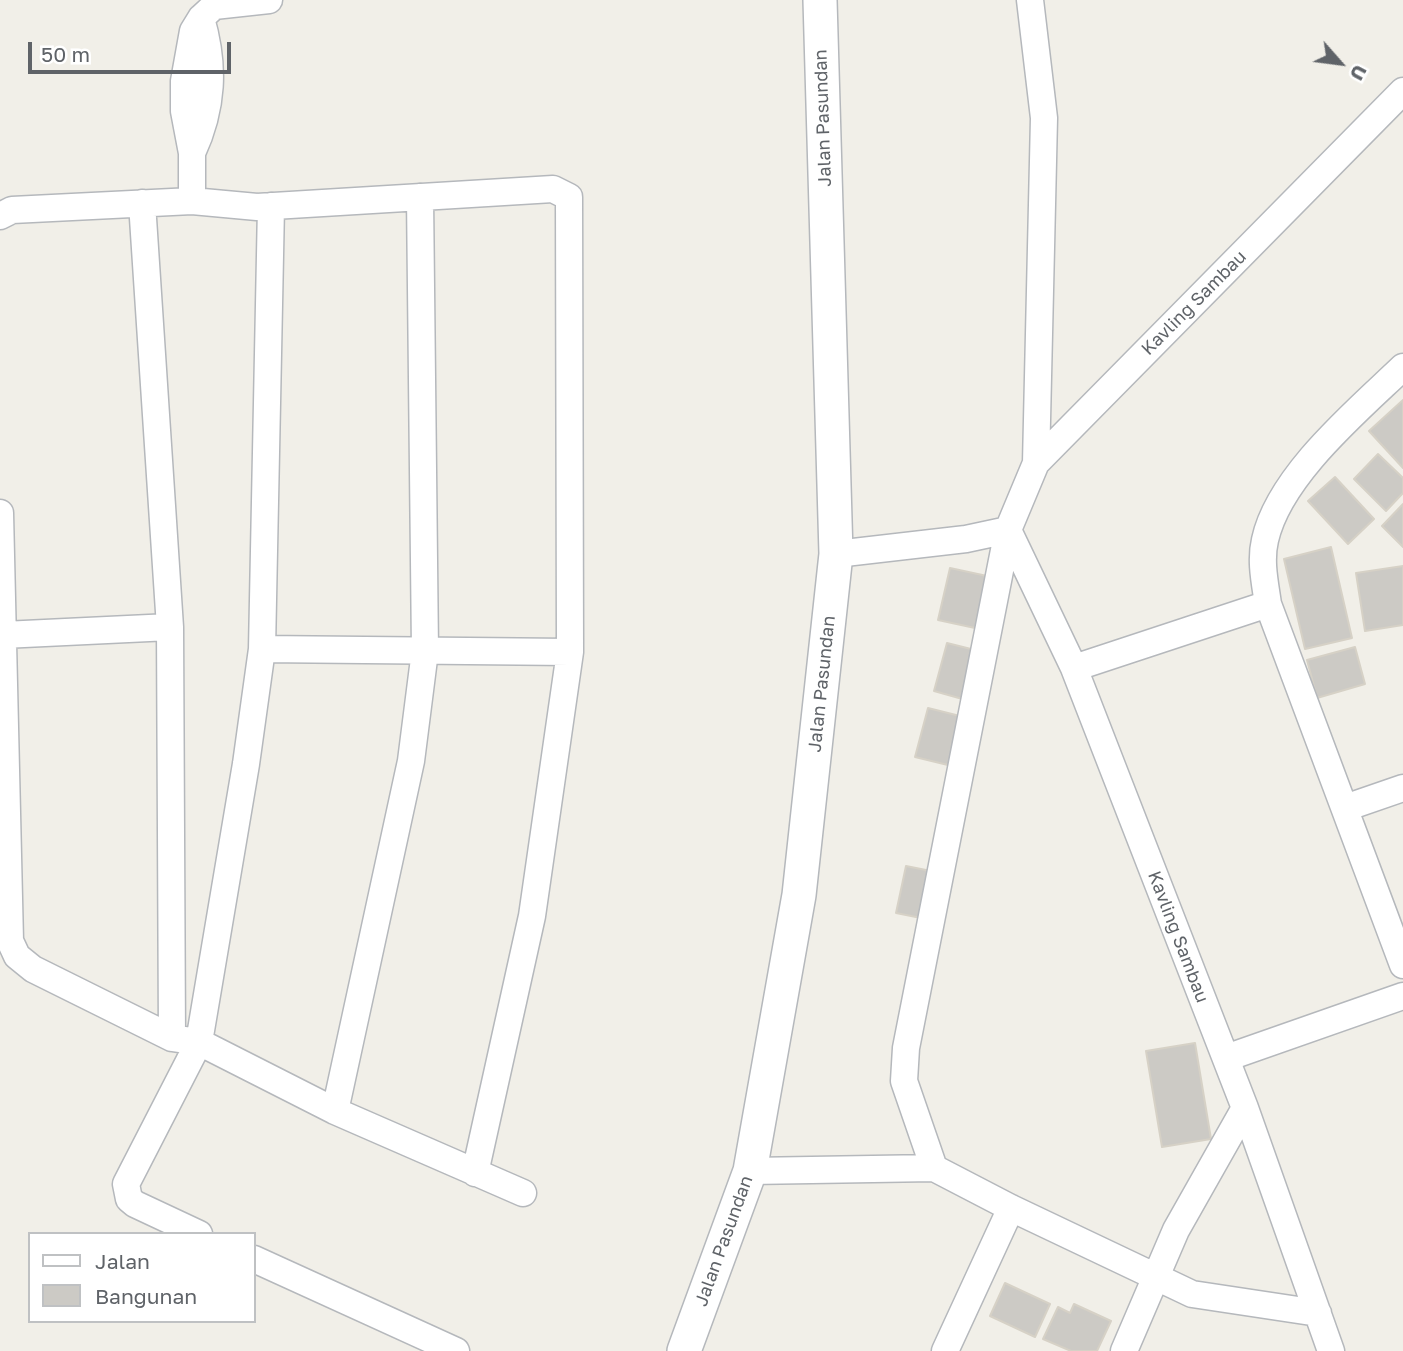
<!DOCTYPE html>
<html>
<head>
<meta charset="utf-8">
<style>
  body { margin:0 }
  #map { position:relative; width:1403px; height:1351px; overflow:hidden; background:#f1efe8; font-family:"Golos Text",sans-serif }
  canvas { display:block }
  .legend { position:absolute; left:28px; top:1232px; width:228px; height:91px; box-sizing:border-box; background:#fff; border:2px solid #bfc1c3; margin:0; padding:9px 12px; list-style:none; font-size:21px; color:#5f6368 }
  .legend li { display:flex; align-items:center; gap:14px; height:35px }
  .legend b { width:35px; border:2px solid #bfc1c3 }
  .north { position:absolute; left:1305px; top:28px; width:70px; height:70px; -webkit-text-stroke:5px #fff; paint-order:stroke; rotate:118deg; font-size:19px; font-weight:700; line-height:28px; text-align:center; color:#5f6368 }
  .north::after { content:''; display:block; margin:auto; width:24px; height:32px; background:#5f6368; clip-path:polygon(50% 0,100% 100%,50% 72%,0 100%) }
  .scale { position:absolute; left:28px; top:42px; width:203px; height:32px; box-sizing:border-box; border:4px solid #5f6368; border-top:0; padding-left:9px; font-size:21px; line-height:24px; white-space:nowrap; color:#5f6368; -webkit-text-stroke:5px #fff; paint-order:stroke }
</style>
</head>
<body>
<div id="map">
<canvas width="1403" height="1351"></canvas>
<ul class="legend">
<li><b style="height:9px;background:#fff"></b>Jalan</li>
<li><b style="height:19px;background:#cccac5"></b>Bangunan</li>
</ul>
<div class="north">U</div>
<div class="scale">50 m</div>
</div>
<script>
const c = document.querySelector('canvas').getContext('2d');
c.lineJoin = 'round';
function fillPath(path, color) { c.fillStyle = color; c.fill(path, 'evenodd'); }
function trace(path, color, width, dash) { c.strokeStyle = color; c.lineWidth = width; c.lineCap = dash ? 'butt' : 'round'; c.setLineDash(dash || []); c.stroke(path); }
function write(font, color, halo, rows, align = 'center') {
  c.font = font + ' "Golos Text",sans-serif'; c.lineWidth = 6; c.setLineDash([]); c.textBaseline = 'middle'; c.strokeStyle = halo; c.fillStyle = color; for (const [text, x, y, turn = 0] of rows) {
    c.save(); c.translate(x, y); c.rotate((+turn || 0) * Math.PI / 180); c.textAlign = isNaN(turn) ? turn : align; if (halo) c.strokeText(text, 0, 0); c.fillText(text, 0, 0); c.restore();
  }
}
const building = new Path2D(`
  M1403,400V468L1369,431Z
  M1378,454L1403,478V493L1386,511L1354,479Z
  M1335,477L1374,519L1348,544L1308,501Z
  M1403,504V547L1382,526Z
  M1331,547L1352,638L1305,649L1284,559Z
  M1403,566V625L1365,631L1356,573Z
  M950,568L987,576L975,628L938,620Z
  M947,643L979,651L966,700L934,691Z
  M1355,647L1365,684L1317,698L1307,660Z
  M928,708L964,717L952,766L915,757Z
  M906,866L936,872L926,919L896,913Z
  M1195,1043L1211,1139L1162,1147L1146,1051Z
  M1005,1283L1050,1304L1035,1337L990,1316Z
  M1074,1304L1111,1321L1097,1351H1071L1043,1339L1058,1307L1070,1313Z`);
const minor = new Path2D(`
  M1030,0L1044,118L1036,463
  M192,153C213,108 215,66 201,18
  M192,201V153L184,111V81L193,31L201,18L214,6L269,0
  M142,203L170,627L172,1038
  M0,216L12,210L192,201L257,207L553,189L569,197L570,652L532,916L475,1173
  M1403,367C1357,411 1279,476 1265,540C1260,561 1265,583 1268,604L1403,965
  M0,513L10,941L17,956L33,969L172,1038L199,1042L335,1111L523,1193
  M1008,530L1074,668L1245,1108L1331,1351
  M836,554L966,539L1008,530
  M3,635L170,627
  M262,649L570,652
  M1074,668L1268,604
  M1345,808L1403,788
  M1226,1058L1403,996
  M335,1111L411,761L425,651L420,197
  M934,1168L904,1081L906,1048L1008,530L1036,463L1403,91
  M750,1171L934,1168L1011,1208L1192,1294L1318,1313
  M199,1234L135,1204L129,1199L126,1184L199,1042L246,764L262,649L271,206
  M254,1259L456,1351
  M945,1351L1011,1208
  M1124,1351L1176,1230L1245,1108`);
const tertiary = new Path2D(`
  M684,1351L750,1171L799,895L836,554L820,0`);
const streetNames = [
  ["Jalan Pasundan",823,118,-92],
  ["Kavling Sambau",1194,303,-45],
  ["Jalan Pasundan",822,684,-84],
  ["Kavling Sambau",1178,937,69],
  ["Jalan Pasundan",724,1241,-70]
];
fillPath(building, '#cccac5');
trace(building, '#d6d1c6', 2);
trace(minor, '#b5b8bc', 29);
trace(tertiary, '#b5b8bc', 36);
trace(minor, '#fff', 26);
trace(tertiary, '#fff', 33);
write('18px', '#5f6368', '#fff', streetNames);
</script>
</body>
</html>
